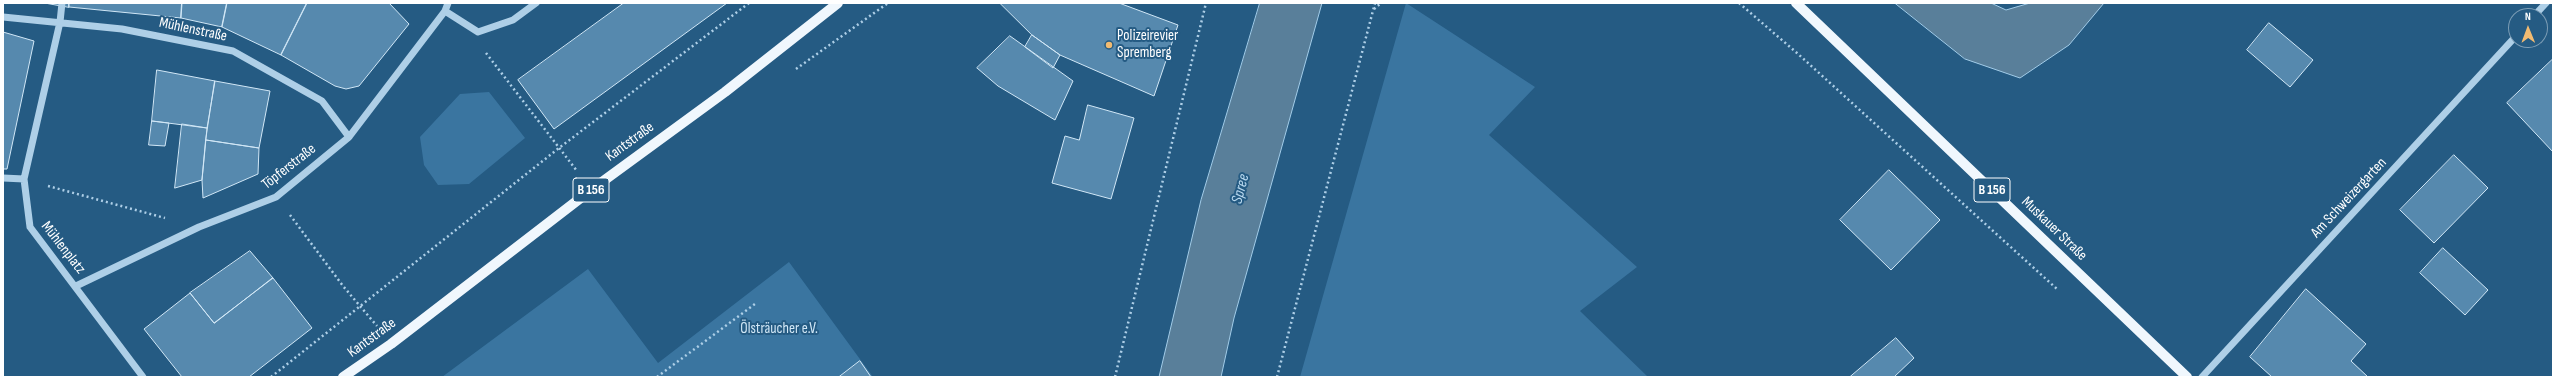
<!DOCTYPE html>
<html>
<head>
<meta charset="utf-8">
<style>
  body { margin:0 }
  #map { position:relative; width:2556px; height:380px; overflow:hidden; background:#255b83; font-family:"Sofia Sans Condensed",sans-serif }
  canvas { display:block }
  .frame { position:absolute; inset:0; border:4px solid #fff; pointer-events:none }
  .north { position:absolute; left:2508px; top:8px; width:40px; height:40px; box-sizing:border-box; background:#255b83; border:1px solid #7c9db5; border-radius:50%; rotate:359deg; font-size:11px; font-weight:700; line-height:16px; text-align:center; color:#fff }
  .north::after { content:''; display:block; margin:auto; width:14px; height:18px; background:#f1bb72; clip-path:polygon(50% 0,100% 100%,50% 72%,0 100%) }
</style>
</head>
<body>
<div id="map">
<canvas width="2556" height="380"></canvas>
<div class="frame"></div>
<div class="north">N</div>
</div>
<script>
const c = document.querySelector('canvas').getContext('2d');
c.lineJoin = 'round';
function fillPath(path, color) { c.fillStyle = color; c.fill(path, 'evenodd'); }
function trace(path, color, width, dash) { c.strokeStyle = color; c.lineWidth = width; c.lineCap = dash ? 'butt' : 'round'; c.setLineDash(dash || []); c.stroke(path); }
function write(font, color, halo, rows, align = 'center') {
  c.font = font + ' "Sofia Sans Condensed",sans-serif'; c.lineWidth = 4; c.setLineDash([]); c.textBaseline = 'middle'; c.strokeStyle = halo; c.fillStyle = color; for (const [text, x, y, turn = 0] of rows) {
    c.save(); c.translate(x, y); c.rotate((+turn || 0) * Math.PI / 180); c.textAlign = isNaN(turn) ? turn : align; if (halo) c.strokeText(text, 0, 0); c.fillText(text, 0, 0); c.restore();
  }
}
const green = new Path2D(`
  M1406,3L1535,87L1489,135L1637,267L1580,311L1648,377H1300Z
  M489,92L525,138L469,184L438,185L424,165L420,137L460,94Z
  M789,262L873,377H442L588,269L658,363Z`);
const water = new Path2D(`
  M1260,3H1322L1234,318L1221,377H1159L1201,200Z
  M1895,3H1991L2006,10L2030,3H2104L2069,45L2020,78L1965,59Z`);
const building = new Path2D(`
  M45,3H69V7Z
  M69,3H182L181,18L69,7Z
  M182,3H227L222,27L181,18Z
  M227,3H307L281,55L222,27Z
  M307,3H389L409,24L359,86L346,89L335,86L281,55Z
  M624,3H727L554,129L518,80Z
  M1000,3H1119L1178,25L1154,96L1060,55L1032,35Z
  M2269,23L2313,60L2290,87L2247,50Z
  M3,32L34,41L7,169H3Z
  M1032,35L1060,55L1053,68L1025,47Z
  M1010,36L1073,81L1055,120L998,86L977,68Z
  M2553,59V152L2507,103Z
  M157,70L215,81L207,128L152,121Z
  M215,81L270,91L259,148L206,140Z
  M1088,105L1134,118L1111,199L1052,183L1065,136L1079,140Z
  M152,121L169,123L165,146L149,145Z
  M182,124L207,128L202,180L175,188Z
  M206,140L259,148L258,174L203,198L202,180Z
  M2454,155L2488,188L2434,243L2400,210Z
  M1889,170L1940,220L1891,270L1840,220Z
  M2443,248L2488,290L2465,315L2420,273Z
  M250,251L273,278L214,323L190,293Z
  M273,278L312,328L249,377H182L144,329L190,293L214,323Z
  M2306,289L2366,344L2351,361L2368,377H2272L2250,357Z
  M1896,338L1914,358L1894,377H1850Z
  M860,361L871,377H839Z`);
const path = new Path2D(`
  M1739,3L1797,53L2057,289
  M1374,9L1381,3
  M486,53L577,171
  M796,69L888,3
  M48,186L165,218
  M290,215L343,286L377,326
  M271,377L559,148L749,3
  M657,377L755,304
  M1115,377L1206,3
  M1277,377L1375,3`);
const minor = new Path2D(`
  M62,3L60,22L24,179L30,227L143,377
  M445,11L478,32L513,20L536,3
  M2534,16L2546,3
  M3,17L122,29L233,51L322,101L349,137
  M3,178L24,179
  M76,286L199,227L276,197L349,137L445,11L448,3
  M2202,377L2516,36`);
const major = new Path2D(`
  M1796,3L2187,377
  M343,377L391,344L591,190L725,92L838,3`);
const markers = [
  [1109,45,4,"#f1bb72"]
];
const shields = [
  [591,190,36],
  [1992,190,36]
];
const shieldNames = [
  ["B 156",591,190],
  ["B 156",1992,190]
];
const streetNames = [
  ["Mühlenstraße",193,30,12],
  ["Kantstraße",630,142,-36],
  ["Töpferstraße",289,167,-38],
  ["Am Schweizergarten",2349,198,-47],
  ["Muskauer Straße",2054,229,44],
  ["Mühlenplatz",63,248,52],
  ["Kantstraße",372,338,-36]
];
const poiNames = [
  ["Polizeirevier",1117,36],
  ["Spremberg",1117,53]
];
const parkNames = [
  ["Ölsträucher e.V.",779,329]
];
const waterNames = [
  ["Spree",1241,189,-75]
];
fillPath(green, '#3a75a0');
fillPath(water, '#597f9a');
trace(water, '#a2cce8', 1);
fillPath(building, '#5689ae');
trace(building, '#d1e7f6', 1);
trace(path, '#aecfe7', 2.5, [2, 3]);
trace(minor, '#aecfe7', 7);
trace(major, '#f0f7fd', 10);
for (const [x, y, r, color] of markers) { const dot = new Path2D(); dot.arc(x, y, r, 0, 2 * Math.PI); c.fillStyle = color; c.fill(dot); trace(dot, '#255b83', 1.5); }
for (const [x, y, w] of shields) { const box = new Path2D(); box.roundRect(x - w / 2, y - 12, w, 24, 3); c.fillStyle = '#255b83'; c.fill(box); trace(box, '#fff', 1); }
write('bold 14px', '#fff', null, shieldNames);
write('15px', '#fff', '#255b83', streetNames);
write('15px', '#fff', '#255b83', poiNames, 'left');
write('15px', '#d1e7f6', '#255b83', parkNames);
write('italic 16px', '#b9d9ef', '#255b83', waterNames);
</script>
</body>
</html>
